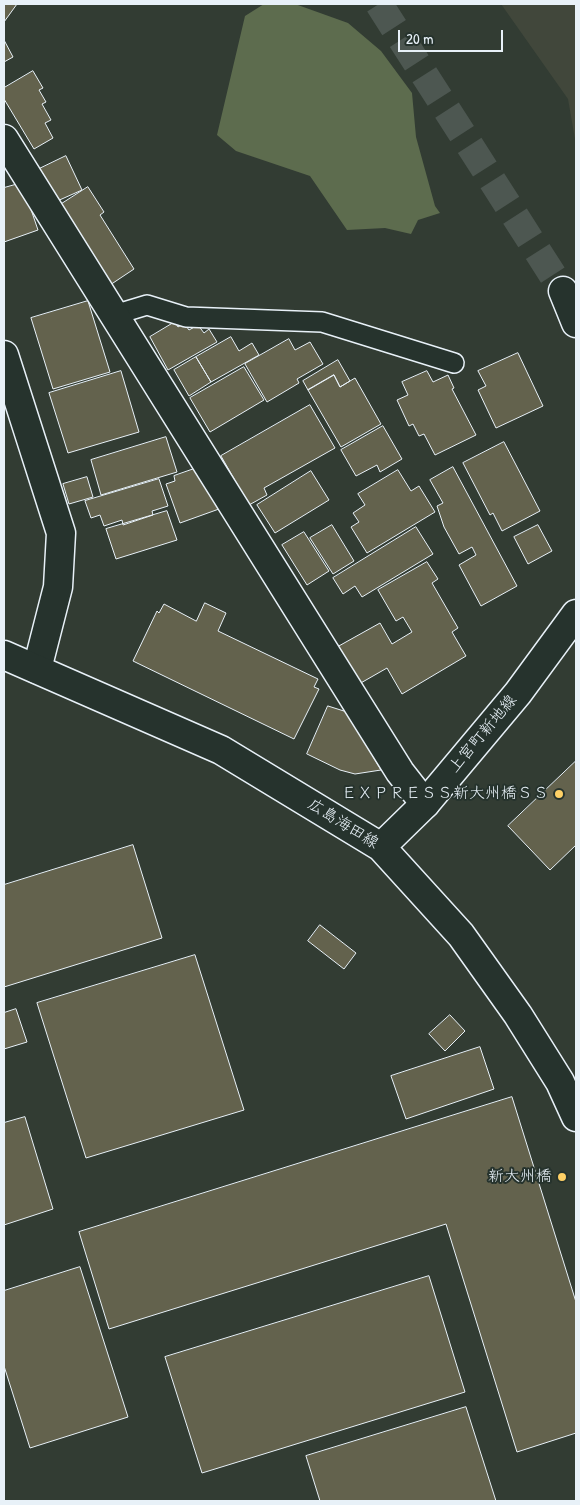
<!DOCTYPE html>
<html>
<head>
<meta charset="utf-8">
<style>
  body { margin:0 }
  #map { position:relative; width:580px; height:1505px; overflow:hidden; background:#323c33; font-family:"Patrick Hand",sans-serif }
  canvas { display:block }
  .frame { position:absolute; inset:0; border:5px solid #e8f1f8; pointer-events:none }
  .scale { position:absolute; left:398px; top:30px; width:105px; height:22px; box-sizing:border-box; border:2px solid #e8f1f8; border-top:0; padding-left:6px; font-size:15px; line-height:18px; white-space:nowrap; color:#e8f1f8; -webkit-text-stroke:4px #26332d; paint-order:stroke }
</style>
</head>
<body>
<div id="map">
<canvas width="580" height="1505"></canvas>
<div class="frame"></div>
<div class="scale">20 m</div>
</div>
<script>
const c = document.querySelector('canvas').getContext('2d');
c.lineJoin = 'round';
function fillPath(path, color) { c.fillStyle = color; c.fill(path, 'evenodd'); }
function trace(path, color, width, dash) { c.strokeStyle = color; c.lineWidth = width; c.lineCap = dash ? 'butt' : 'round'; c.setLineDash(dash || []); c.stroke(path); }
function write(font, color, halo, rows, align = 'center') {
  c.font = font + ' "Patrick Hand","Klee One",sans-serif'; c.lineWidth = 4; c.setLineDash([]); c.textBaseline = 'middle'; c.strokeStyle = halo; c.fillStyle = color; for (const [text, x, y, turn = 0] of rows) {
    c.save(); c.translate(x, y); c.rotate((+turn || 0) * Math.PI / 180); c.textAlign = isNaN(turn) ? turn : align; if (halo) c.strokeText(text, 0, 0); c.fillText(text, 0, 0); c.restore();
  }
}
const built = new Path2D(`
  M501,4H576V145L568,99Z`);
const green = new Path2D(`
  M264,4H295L348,23L381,51L412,93L416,137L435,206L440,213L418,220L411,234L385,228L347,230L310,176L236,151L217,135L245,16Z`);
const building = new Path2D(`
  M4,4H17L4,22Z
  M4,40L13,57L4,62Z
  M33,71L43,88L39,90L46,102L42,104L51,120L45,123L53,138L34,149L4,99V88Z
  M66,156L82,190L55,202L35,171Z
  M22,183L38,230L4,242V188Z
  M88,187L104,212L100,215L134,269L110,285L60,205Z
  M88,301L110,372L53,389L31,318Z
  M175,322L178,327L184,323L189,330L198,325L204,333L209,329L217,342L168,370L150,337Z
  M231,337L239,351L252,343L259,355L211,382L196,357Z
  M289,339L295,350L310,342L323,364L297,379L299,383L267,402L245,364Z
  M518,353L543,406L496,428L478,390L486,386L478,371Z
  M196,357L211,382L189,396L174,370Z
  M338,360L350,381L340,387L334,375L308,390L303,381Z
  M244,367L264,400L210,432L190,398Z
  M121,371L139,432L68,453L49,393Z
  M427,371L433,382L448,375L454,388L452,389L476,435L435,455L424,434L419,436L413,424L409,426L397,400L408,395L402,382Z
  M334,375L340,387L355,378L381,424L341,447L308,390Z
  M310,405L335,448L264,488L267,495L249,505L221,456Z
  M383,426L402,459L380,472L377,465L356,476L341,450Z
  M166,437L177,472L101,495L91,460Z
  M504,442L540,511L502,531L493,513L490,515L463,463Z
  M453,467L517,586L481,606L459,565L476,555L472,547L459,554L444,527L437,506L443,503L430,480Z
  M194,469L196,474L206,470L219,509L180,523L166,484L175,481L174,476Z
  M398,470L411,491L419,486L435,512L367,553L351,527L359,522L353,513L365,505L358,494Z
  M311,471L329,500L275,533L257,505Z
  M87,477L93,497L69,504L63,484Z
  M159,479L168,506L152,511L153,515L123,525L122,520L104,526L100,515L91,518L85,501Z
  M167,511L177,540L116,559L106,529Z
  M332,525L354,561L333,574L310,538Z
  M538,525L552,551L528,564L514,537Z
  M416,527L433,554L362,597L355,586L343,594L333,578Z
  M304,532L329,571L307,585L282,545Z
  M427,562L438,579L432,583L458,628L452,632L466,656L402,694L387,668L359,684L337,647L380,623L392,644L412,632L403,617L396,621L378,590Z
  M205,603L226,613L218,631L318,679L314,687L319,689L294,739L133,661L157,611L159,613L164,604L196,621Z
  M328,706L347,712L381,770L355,774L340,770L307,754Z
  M576,761V845L550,870L508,826Z
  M133,845L162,938L4,987V885Z
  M320,925L356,953L344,969L308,941Z
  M195,955L244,1110L86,1158L37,1003Z
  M16,1009L27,1042L4,1049V1013Z
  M450,1015L465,1031L445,1051L429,1034Z
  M480,1047L494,1089L406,1119L391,1076Z
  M512,1097L576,1302V1433L517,1452L446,1224L109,1329L79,1232Z
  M25,1117L53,1209L4,1225V1123Z
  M80,1267L128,1417L30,1448L4,1366V1291Z
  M429,1276L465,1392L202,1473L165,1357Z
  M466,1407L496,1501H320L306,1456Z`);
const secondaryTunnel = new Path2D(`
  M379,4L563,291`);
const lane = new Path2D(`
  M114,315L147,305L186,317L322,322L454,363`);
const street = new Path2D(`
  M4,139L400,772L425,804
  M4,355L61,533L58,587L37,669`);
const secondary = new Path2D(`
  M563,291L576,323
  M4,655L221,750L381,847L461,935L518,1015L560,1082L576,1117
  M381,847L425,804L518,693L576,614`);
const markers = [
  [559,794,5,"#ffd166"],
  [562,1177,5,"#ffd166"]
];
const streetNames = [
  ["上宮町新地線",483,734,-50],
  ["広島海田線",343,824,32]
];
const poiNames = [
  ["ＥＸＰＲＥＳＳ新大州橋ＳＳ",549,794],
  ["新大州橋",552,1177]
];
fillPath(built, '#41473b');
fillPath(green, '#5d6c4e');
fillPath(building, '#63624d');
trace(building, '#e8f1f8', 1);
trace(secondaryTunnel, '#4d5751', 28, [28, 14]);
trace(lane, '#e8f1f8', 22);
trace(street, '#e8f1f8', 31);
trace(secondary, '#e8f1f8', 31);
trace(lane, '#26332d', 19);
trace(street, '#26332d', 28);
trace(secondary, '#26332d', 28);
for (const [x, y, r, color] of markers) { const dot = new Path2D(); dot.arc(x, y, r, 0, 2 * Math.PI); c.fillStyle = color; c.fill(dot); trace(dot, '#26332d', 2); }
write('16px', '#e8f1f8', '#26332d', streetNames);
write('16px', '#e8f1f8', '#26332d', poiNames, 'right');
</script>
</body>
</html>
